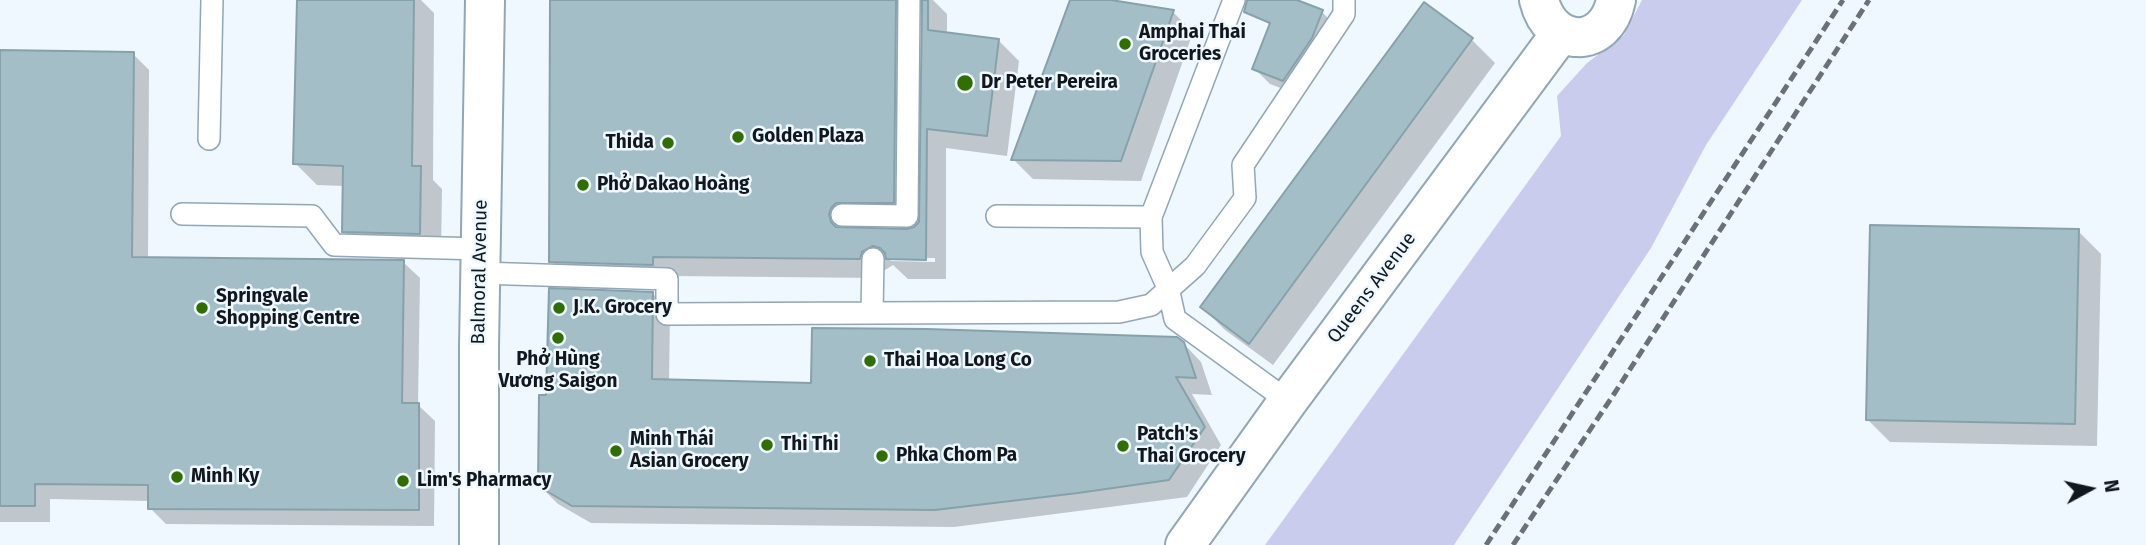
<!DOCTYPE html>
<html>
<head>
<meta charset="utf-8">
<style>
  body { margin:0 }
  #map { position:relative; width:2146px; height:545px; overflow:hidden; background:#eff8ff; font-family:"Fira Sans",sans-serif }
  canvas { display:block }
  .north { position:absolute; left:2055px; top:454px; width:70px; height:70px; -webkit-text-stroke:5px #eff8ff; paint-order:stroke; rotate:82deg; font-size:19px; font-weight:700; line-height:28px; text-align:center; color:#10171d }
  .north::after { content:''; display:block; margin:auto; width:24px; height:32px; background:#10171d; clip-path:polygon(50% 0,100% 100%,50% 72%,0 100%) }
</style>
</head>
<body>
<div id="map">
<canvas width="2146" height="545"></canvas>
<div class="north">N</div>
</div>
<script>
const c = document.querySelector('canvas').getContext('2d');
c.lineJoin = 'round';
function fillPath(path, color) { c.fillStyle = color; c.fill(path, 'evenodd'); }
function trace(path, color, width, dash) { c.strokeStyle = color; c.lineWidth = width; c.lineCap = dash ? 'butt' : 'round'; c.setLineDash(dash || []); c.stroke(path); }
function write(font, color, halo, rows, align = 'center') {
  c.font = font + ' "Fira Sans",sans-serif'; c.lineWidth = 5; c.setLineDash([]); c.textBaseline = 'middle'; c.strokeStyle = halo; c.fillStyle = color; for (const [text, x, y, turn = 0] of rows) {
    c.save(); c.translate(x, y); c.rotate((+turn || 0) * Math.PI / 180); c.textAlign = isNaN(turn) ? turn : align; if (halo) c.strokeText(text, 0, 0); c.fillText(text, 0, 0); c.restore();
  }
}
const green = new Path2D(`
  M1642,0H1802L1706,145L1651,248L1454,545H1265L1561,136L1557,96L1587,63L1624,35Z`);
const shadow = new Path2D(`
  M299,0H421L434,13L433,180L442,189L441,255L365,253L343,231L344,186L317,185L295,163Z
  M552,0H904L913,222L857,223L848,230L907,231L915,229L920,223L924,0H933L947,14V35L999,41L1019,61L1007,156L946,148V279H908L893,265L882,272L880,278L673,276L571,281L551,261ZM887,258H935V262L891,261Z
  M1072,0H1100L1173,12L1193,32L1141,181L1033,179L1013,159Z
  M1270,0H1292L1322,12L1337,27L1299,95L1270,84L1255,69L1271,26L1263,19Z
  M1424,4L1472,40L1495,63L1273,365L1225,330L1202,307Z
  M0,52L133,54L149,70L148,259L403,262L420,278L418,405L435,421L434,526L166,524L150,508V501L50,499V522H0Z
  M2078,231L2101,254L2097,446L1890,442L1867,419Z
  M652,293L670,311L669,381L812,384L1183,343L1201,362L1212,395L1192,394L1221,445L1187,497L954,527L591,523L558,504L540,486L547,397Z`);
const building = new Path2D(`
  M297,0H414L412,166H421L420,234L342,232L343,166L293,164Z
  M550,0H896L894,203H836L831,208L829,214L831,222L836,227L907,229L914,227L919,222L922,0H928V30L999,39L987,136L927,129L926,260L886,259L885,253L880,248L873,246L862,252L860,259L653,257V265L549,262Z
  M1070,0H1111L1174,10L1121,161L1011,160Z
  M1247,0H1297L1323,10L1312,38L1283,81L1252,69L1270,23L1244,12Z
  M1424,2L1473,38L1249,344L1200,307Z
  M0,50L134,52L132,257L404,260L402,403H419V510L148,509V485L35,484V506H0Z
  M1870,225L2079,229L2075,424L1866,420Z
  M549,288L653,292L652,379L811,383L812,328L927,329L1177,337L1184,342L1196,378L1176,377L1205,427L1169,480L1078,493L935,510L572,506L538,486L539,395H546Z`);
const lane = new Path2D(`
  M1234,0L1151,217L1152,252L1168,288L1175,319L1288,401
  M209,139L212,0
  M182,214L312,216L334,245L481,249
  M842,215L907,216L909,0
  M997,216L1151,217
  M873,259L872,313L1119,312L1151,305L1195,266L1245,198L1243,165L1344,14V0
  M480,273L667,279V314L872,313`);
const street = new Path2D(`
  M479,545V347L485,0`);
const secondary = new Path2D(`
  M1539,0C1551,49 1606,50 1616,0
  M1185,545L1288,401L1561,33`);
const rail = new Path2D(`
  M1486,545L1843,0
  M1513,545L1614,394L1869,0`);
const markers = [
  [1125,44,7,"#316e00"],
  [965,83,9,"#316e00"],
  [738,137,7,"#316e00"],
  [668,143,7,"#316e00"],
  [583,185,7,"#316e00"],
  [202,308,7,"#316e00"],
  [559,308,7,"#316e00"],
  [558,338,7,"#316e00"],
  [870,361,7,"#316e00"],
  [767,445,7,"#316e00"],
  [1123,446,7,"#316e00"],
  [616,451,7,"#316e00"],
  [882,456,7,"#316e00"],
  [177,477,7,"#316e00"],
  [403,481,7,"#316e00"]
];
const poiNames = [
  ["Amphai Thai",1139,33],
  ["Groceries",1139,55],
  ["Dr Peter Pereira",981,83],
  ["Golden Plaza",752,137],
  ["Thida",654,143,"right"],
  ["Phở Dakao Hoàng",597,185],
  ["Springvale",216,297],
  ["Shopping Centre",216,319],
  ["J.K. Grocery",573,308],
  ["Phở Hùng",558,360,"center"],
  ["Vương Saigon",558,382,"center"],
  ["Thai Hoa Long Co",884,361],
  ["Patch's",1137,435],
  ["Thai Grocery",1137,457],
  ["Minh Thái",630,440],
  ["Asian Grocery",630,462],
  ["Thi Thi",781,445],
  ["Phka Chom Pa",896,456],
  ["Minh Ky",191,477],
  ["Lim's Pharmacy",417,481]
];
const streetNames = [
  ["Balmoral Avenue",480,272,-89],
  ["Queens Avenue",1372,288,-53]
];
fillPath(green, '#cacced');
fillPath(shadow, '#0003');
fillPath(building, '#a3bec7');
trace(building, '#87a1aa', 2);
trace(lane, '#92a6b6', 24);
trace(street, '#92a6b6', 42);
trace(secondary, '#92a6b6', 42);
trace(lane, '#fff', 21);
trace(street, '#fff', 38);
trace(secondary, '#fff', 38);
trace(rail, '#6a7278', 5, [10, 5]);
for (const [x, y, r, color] of markers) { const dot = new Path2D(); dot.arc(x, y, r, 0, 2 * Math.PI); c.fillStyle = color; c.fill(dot); trace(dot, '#eff8ff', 2.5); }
write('bold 19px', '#10171d', '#eff8ff', poiNames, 'left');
write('19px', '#10171d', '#eff8ff', streetNames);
</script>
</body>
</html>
